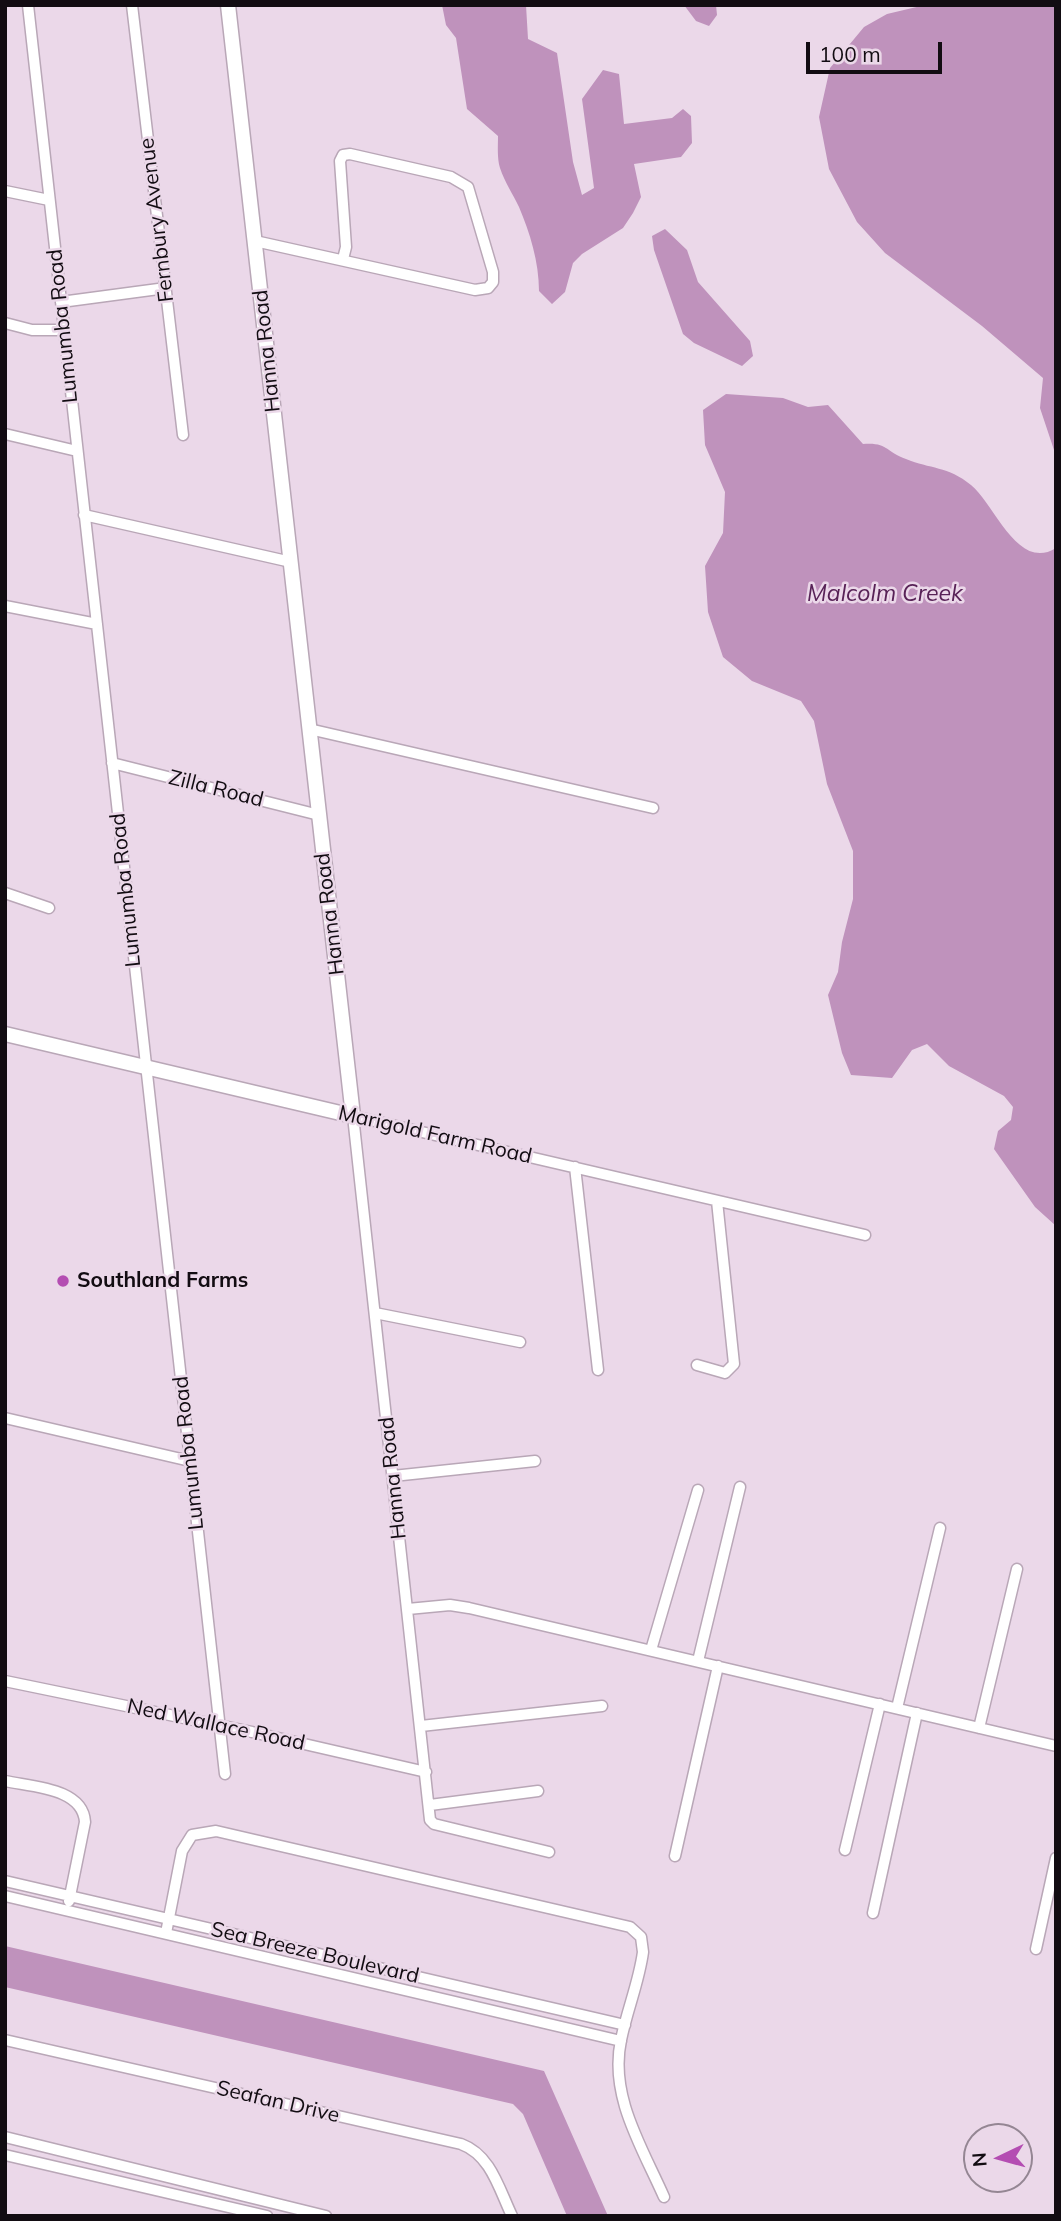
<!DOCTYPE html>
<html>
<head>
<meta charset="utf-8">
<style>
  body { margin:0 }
  #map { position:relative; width:1061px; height:2221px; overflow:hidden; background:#ebd8e9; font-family:Mulish,sans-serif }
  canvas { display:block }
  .frame { position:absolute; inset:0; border:7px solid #120c12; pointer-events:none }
  .north { position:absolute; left:963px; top:2123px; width:70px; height:70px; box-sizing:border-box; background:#ebd8e9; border:2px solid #948693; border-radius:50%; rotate:265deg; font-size:19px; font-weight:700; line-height:28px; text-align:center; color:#120c12 }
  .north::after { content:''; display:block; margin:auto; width:24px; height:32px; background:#b44db2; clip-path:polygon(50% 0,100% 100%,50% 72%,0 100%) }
  .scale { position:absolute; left:806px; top:42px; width:136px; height:32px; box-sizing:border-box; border:4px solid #120c12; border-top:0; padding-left:9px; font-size:21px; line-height:24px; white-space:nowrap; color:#120c12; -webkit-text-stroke:5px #ebd8e9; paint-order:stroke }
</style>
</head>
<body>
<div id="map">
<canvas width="1061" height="2221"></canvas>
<div class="frame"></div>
<div class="north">N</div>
<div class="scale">100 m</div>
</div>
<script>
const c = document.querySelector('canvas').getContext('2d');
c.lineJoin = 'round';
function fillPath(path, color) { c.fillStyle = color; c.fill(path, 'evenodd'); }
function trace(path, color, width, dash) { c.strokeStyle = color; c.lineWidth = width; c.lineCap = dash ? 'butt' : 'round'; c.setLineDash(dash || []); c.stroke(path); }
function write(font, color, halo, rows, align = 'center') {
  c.font = font + ' Mulish,sans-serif'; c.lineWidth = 5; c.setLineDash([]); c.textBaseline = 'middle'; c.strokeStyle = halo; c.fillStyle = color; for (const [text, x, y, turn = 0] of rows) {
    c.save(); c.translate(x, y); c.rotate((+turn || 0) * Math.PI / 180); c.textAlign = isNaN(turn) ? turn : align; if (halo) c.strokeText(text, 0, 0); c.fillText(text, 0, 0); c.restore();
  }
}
const water = new Path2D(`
  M442,5H526L528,39L557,53L573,162L582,195L594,188L582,99L603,70L619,74L624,124L672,118L683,109L691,116L692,143L681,157L634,164L641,197L633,213L623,228L582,254L573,263L565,292L552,304L539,291C539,262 530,233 519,207C513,194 505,183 500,168C497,158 498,146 498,136L467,109L456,38L446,25Z
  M684,5H716L717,15L709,26L696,21Z
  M925,5H1056V456L1040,408L1043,378L982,326L885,253L857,222L829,169L819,117L830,68L864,27L887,14Z
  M665,229L687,250L698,282L750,341L753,356L742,366L694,343L683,334L654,250L652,236Z
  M726,394L783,398L808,407L828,405L863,444C888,442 886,452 906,459C930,469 948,466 971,485C995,505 1018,572 1056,548V1226L1035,1207L994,1149L998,1131L1011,1120L1013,1107L1004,1096L949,1066L927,1044L912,1050L892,1078L851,1075L842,1053L828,995L838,972L842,942L853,899V851L827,784L814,721L801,701L752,681L723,657L708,612L705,566L723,533L725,492L705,445L703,410Z
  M5,1946L544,2071L608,2216H567L523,2114L513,2104L5,1987Z`);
const street = new Path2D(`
  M28,5L225,1774
  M132,5L183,435
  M5,191L49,200
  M255,241L475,290L488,288L493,282V272L468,187L451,177L350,154L343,155L340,161L346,247L343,259
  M61,302L166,288
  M5,323L32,330H64
  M5,434L77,451
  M84,515L291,562
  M5,606L97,624
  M309,729L653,808
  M112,763L319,815
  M5,893L49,908
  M575,1167L598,1370
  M375,1313L520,1342
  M697,1365L725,1373L734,1364L717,1201
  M5,1418L190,1461
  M393,1476L535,1461
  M408,1609L450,1605L469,1608L1056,1746
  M651,1650L698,1490
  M698,1661L740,1487
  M5,1681L252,1732L426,1772
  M897,1708L940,1528
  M421,1726L602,1706
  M979,1728L1017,1569
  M5,1781C33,1787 83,1788 85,1822L69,1901
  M430,1805L538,1791
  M845,1850L880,1704
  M549,1852L434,1824L430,1820L353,1116L865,1235
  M675,1856L718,1666
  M5,1881L625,2025
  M5,1896L621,2041
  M873,1913L917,1713
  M166,1933L182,1851L192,1835L216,1831L630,1927L641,1937L643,1952C639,1982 627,2010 621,2040C609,2096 642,2147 664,2197
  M1036,1949L1056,1858
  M5,2040L461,2144C491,2155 499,2189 512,2216
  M5,2137L326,2216
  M5,2155L267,2216`);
const secondary = new Path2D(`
  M5,1034L353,1116L228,5`);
const markers = [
  [63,1281,7,"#b44db2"]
];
const streetNames = [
  ["Fernbury Avenue",157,220,-97],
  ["Lumumba Road",63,326,-96],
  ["Hanna Road",267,351,-96],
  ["Zilla Road",216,789,14],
  ["Lumumba Road",126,890,-96],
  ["Hanna Road",330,914,-97],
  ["Marigold Farm Road",435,1135,13],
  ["Lumumba Road",189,1453,-96],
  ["Hanna Road",393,1478,-96],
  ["Ned Wallace Road",216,1725,12],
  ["Sea Breeze Boulevard",315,1953,13],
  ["Seafan Drive",278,2102,13]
];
const poiNames = [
  ["Southland Farms",77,1281]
];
const waterNames = [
  ["Malcolm Creek",885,594]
];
fillPath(water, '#bf92bc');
trace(street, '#b9a7b7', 13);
trace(secondary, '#b9a7b7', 17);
trace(street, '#fff', 10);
trace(secondary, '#fff', 14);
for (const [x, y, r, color] of markers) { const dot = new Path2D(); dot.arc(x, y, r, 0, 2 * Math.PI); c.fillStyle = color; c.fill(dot); trace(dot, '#ebd8e9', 2.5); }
write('21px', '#120c12', '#ebd8e9', streetNames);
write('bold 21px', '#120c12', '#ebd8e9', poiNames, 'left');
write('italic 23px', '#582257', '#ebd8e9', waterNames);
</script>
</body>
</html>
